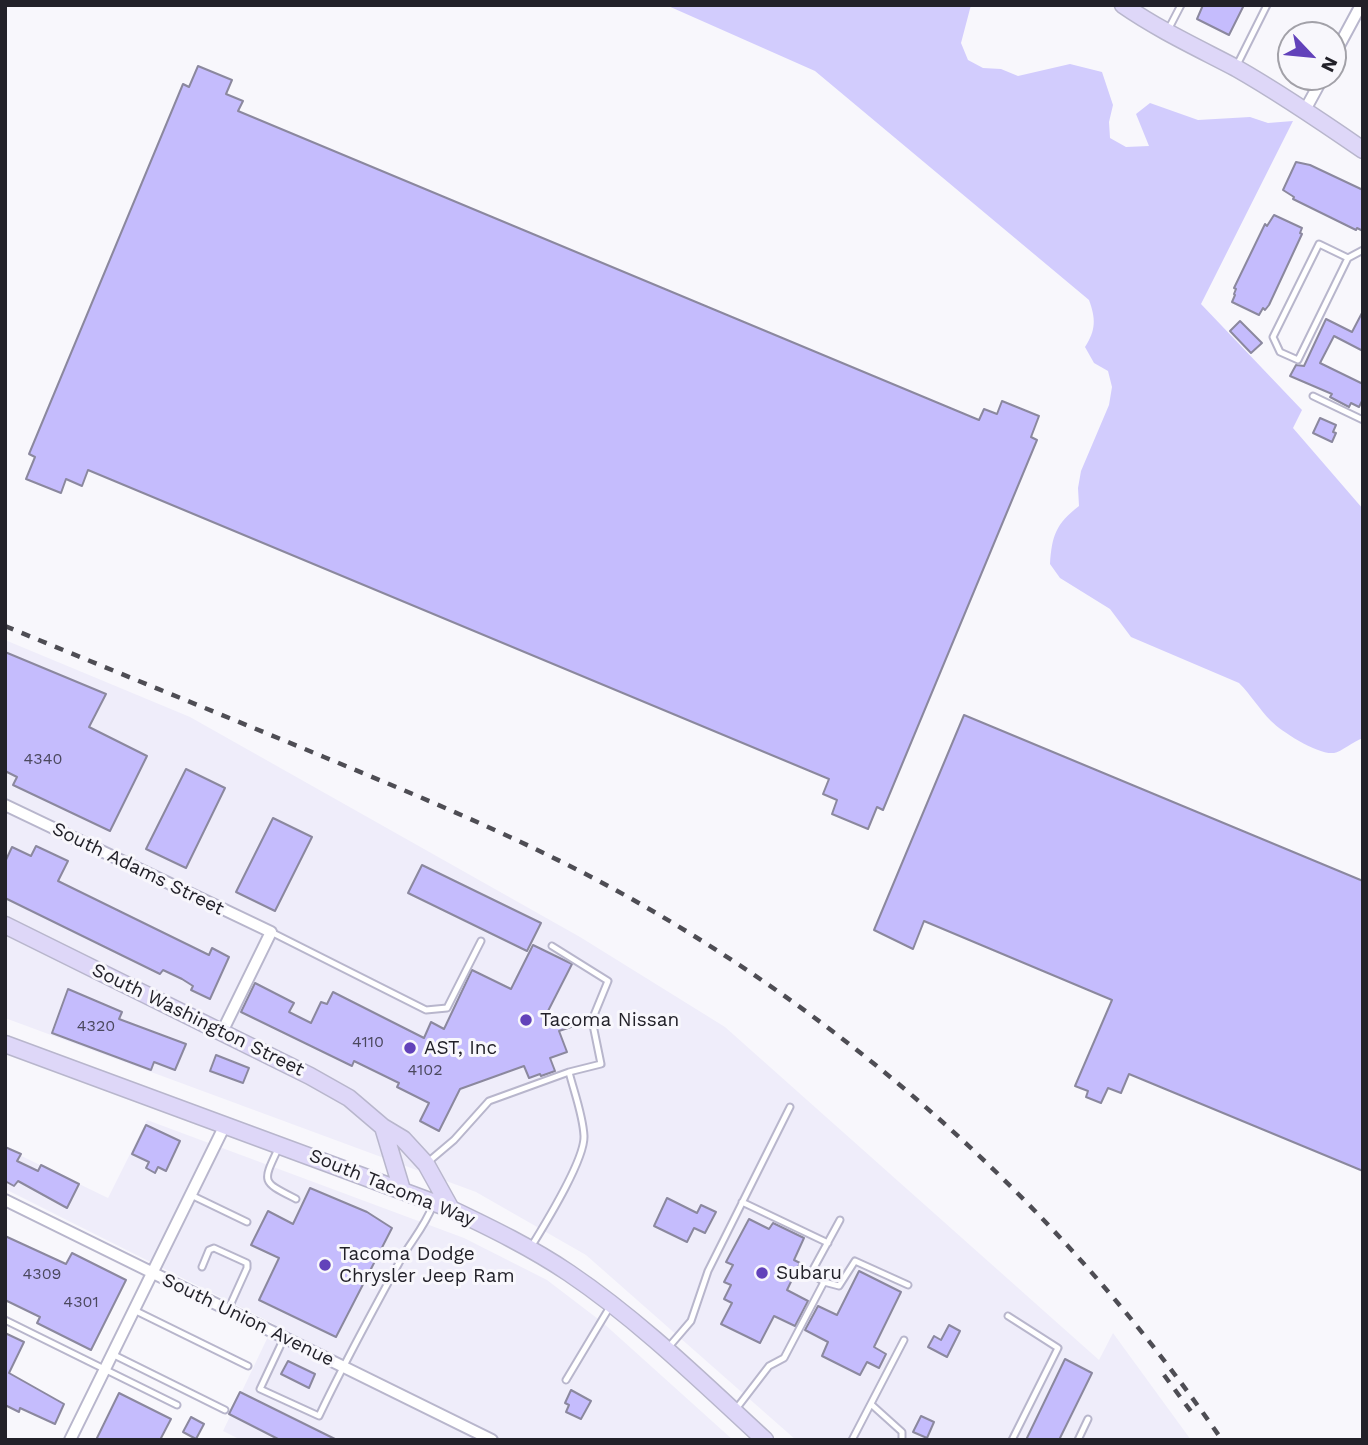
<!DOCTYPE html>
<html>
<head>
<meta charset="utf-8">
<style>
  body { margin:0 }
  #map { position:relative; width:1368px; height:1445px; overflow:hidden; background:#f8f7fc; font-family:"Work Sans",sans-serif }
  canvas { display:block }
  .frame { position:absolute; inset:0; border:7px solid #222129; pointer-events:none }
  .north { position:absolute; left:1277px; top:21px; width:70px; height:70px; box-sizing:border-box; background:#f8f7fc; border:2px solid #a2a1a8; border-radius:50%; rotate:116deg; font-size:19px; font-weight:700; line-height:28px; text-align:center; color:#222129 }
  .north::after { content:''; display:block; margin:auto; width:24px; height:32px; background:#6242ba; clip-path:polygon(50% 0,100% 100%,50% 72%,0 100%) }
</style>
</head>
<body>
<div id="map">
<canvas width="1368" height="1445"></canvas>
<div class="frame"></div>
<div class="north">N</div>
</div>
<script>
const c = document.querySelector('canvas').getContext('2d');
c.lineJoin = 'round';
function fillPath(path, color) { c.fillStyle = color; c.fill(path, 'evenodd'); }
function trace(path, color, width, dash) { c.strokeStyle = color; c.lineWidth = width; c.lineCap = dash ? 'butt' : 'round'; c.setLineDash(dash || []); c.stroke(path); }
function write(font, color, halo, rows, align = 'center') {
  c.font = font + ' "Work Sans",sans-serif'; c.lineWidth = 6; c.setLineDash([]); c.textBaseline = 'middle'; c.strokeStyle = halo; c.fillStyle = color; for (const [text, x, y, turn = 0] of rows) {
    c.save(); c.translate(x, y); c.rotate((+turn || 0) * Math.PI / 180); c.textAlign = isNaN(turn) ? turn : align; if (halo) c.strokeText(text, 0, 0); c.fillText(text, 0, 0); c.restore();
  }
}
const built = new Path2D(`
  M5,640L190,717L580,937L725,1027L1099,1360L1113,1333L1191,1440H796L586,1255L476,1192L5,1018Z
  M147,1120L464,1238L547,1280L602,1322L733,1440H241L223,1431L274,1324L5,1189V1148L108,1198Z`);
const green = new Path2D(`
  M666,5H971L961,43L968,60L983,68L1001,69L1018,76L1070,64L1102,72L1113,105L1109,122L1110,138L1126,147L1149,146L1136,114L1150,103L1198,120L1250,117L1268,123L1293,121L1201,304L1302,410L1293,428L1363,509V738C1354,741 1341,752 1334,753C1318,755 1282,732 1271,721C1259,709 1251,695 1239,683L1131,637L1110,609L1060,578L1050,564C1052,535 1056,524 1079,506L1078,488L1081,471L1109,405L1112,387L1108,371L1094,363L1085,347C1096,330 1096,319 1089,300L815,71Z`);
const building = new Path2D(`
  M1203,5H1244L1229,35L1197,19Z
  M198,66L232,80L226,94L243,101L238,111L979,420L984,409L997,414L1002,401L1039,416L1031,437L1037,440L883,810L877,807L868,829L832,814L837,800L823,794L829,779L88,470L82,486L66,479L61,493L26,479L35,457L29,454L183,84L189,87Z
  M1296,162L1310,165L1363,190V231L1357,228L1356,230L1293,199L1294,197L1283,190Z
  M1274,215L1302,228L1300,233L1302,234L1269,305L1265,310L1263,308L1259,315L1232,302L1235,295L1234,294L1236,289L1234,288L1265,224L1267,226Z
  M1363,311V351L1334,336L1320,363L1363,384V399L1359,407L1351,403L1349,407L1330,397L1332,394L1290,376L1296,365L1304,366L1326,319L1352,332Z
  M1240,321L1262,343L1251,353L1230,331Z
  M1320,418L1336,425L1333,432L1336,433L1332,442L1313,433Z
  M5,652L106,694L89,727L147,756L110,831L13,785L17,777L5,771Z
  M964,715L1363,881V1171L1129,1074L1121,1093L1108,1088L1101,1103L1086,1097L1088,1091L1075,1086L1112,1000L924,921L913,949L874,930Z
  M186,769L225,788L186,868L146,849Z
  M273,818L312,837L275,911L236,892Z
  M36,846L68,861L58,881L209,955L212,948L229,957L210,999L191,990L193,986L182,979L163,970L160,974L5,898V862L12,847L31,856Z
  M422,865L541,923L527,951L408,893Z
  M533,945L572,964L546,1015L571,1027L559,1031L567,1052L550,1058L555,1071L541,1076L540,1074L529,1078L524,1066L460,1089L439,1131L420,1121L429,1103L397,1087L399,1083L354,1061L352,1066L241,1012L255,983L294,1003L289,1012L311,1023L321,1002L327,1004L333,992L424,1038L431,1022L444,1029L472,970L511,989Z
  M68,989L122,1012L119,1019L186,1044L175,1070L154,1062L151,1070L52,1033Z
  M216,1055L249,1068L243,1083L210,1071Z
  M146,1125L180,1141L166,1171L158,1167L155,1173L146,1168L149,1162L132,1154Z
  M5,1147L21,1154L17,1161L38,1171L41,1165L79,1184L67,1208L18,1181L14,1186L5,1181Z
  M310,1188L367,1212L392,1228L336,1337L259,1300L279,1258L251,1245L268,1211L293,1224Z
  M667,1198L697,1213L701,1205L716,1212L705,1233L694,1228L687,1242L654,1226Z
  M749,1219L769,1229L773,1223L804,1238L794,1260L800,1263L787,1290L808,1301L795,1326L774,1316L760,1343L721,1324L732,1303L724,1299L731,1285L724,1282L733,1265L726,1262Z
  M5,1236L66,1264L72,1253L126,1280L91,1350L37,1323L40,1317L5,1300Z
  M859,1271L901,1292L874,1347L886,1354L879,1368L867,1362L860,1375L822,1356L828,1342L805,1330L818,1306L837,1315Z
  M949,1325L960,1331L947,1357L928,1347L934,1336L941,1340Z
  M5,1333L24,1342L9,1373L64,1404L55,1424L20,1408L19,1412L5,1405Z
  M1065,1359L1092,1373L1059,1440H1026Z
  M288,1361L315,1374L309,1388L281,1374Z
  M571,1390L591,1401L581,1419L566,1412L569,1405L565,1403Z
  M240,1392L337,1440H280L229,1414Z
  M119,1393L171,1419L160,1440H96Z
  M921,1416L934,1422L927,1438L913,1432Z
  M191,1417L204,1424L196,1439L183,1432Z`);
const lane = new Path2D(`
  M1168,30L1181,5
  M1237,65L1267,5
  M1348,258L1319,244L1273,337L1280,352L1298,360L1348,258L1363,250
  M1313,396L1363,420
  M271,932L426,1010L447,1008L481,941
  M279,1147C262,1183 261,1181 296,1199
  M428,1162L454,1140L489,1101L569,1072L601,1064L592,1020L608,981L552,946
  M191,1195L247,1222
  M742,1202L828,1243
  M531,1247C545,1224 585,1160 584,1136C583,1115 574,1092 569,1072
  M202,1267L209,1250L214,1248L247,1263V1268L228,1310
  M824,1282L839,1286L855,1261L908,1285
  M134,1310L248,1366
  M1008,1316L1058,1348L1012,1440
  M5,1320L177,1405
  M284,1338L260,1389L319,1416C344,1363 372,1312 400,1261C411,1241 424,1228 433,1205
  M667,1349L691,1321L708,1271L790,1107
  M112,1354L225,1410
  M566,1380L611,1305
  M872,1405L902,1432V1440
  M736,1409L769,1366L784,1358L824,1282L811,1273L840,1220
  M852,1440L904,1340
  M1078,1440L1088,1419`);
const street = new Path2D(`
  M1333,57L1361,5
  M1305,110L1323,77
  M5,805L271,932L222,1032
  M5,1200L492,1440
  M70,1440L225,1125`);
const secondary = new Path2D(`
  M1123,5C1159,30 1198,48 1236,68C1280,93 1321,121 1363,150
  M5,925L310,1076L349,1098L383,1127L403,1139L426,1164L451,1209
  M5,1044L451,1209C491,1228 532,1248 569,1273C640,1321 702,1382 765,1440
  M383,1127L402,1190`);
const rail = new Path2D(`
  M5,626C111,670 218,713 324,757C428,800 532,843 630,898C867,1032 1068,1216 1222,1440
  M1164,1375L1195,1417`);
const markers = [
  [526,1020,7,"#6242ba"],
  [410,1048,7,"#6242ba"],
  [325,1265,7,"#6242ba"],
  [762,1273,7,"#6242ba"]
];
const numberNames = [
  ["4340",43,759],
  ["4320",96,1026],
  ["4110",368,1042],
  ["4102",425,1070],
  ["4309",42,1274],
  ["4301",81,1302]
];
const streetNames = [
  ["South Adams Street",138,869,26],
  ["South Washington Street",198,1020,26],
  ["South Tacoma Way",392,1188,22],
  ["South Union Avenue",248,1320,26]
];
const poiNames = [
  ["Tacoma Nissan",540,1020],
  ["AST, Inc",424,1048],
  ["Tacoma Dodge",339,1254],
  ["Chrysler Jeep Ram",339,1276],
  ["Subaru",776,1273]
];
fillPath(built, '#efedfa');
fillPath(green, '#d2ccfd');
fillPath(building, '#c5bcfd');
trace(building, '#8b889e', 2);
trace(lane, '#b8b6cc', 9);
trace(street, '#b8b6cc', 14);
trace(secondary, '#b8b6cc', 19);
trace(lane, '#fff', 5);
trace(street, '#fff', 10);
trace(secondary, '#ded7f8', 16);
trace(rail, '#4e4d54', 4.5, [9, 9]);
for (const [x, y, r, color] of markers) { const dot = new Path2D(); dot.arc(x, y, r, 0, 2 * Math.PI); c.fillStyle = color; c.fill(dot); trace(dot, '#f8f7fc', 2.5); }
write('16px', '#4b485e', null, numberNames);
write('19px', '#222129', '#f8f7fc', streetNames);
write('19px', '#222129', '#f8f7fc', poiNames, 'left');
</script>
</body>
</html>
